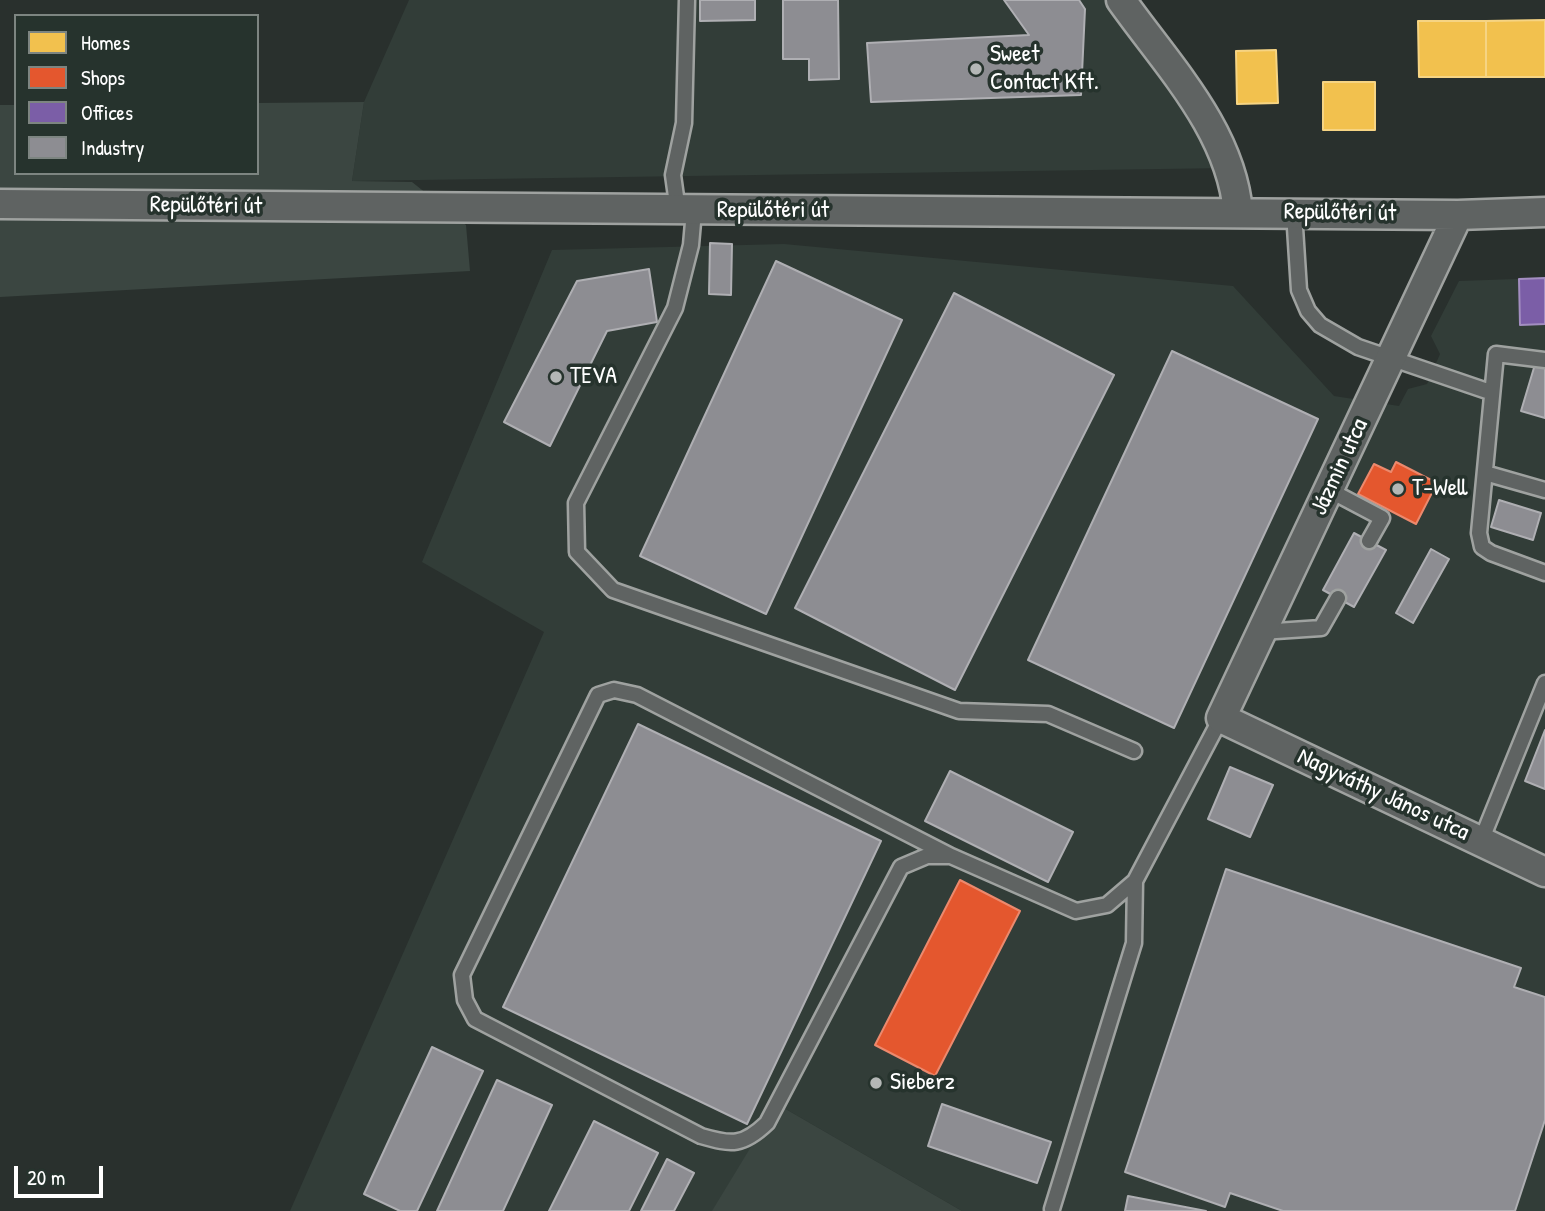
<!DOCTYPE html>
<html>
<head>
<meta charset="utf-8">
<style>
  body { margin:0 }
  #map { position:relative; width:1545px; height:1211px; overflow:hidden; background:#29302d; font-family:"Patrick Hand",sans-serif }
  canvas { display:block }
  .legend { position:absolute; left:14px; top:14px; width:245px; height:161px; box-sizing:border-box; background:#26332d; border:2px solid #7d8581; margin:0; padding:9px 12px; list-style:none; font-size:21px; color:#fff }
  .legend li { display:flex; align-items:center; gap:14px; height:35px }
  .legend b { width:35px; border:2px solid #7d8581 }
  .scale { position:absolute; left:14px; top:1166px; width:89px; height:32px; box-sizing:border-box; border:4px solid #fff; border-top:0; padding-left:9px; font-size:21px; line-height:24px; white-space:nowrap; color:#fff; -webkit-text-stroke:5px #26332d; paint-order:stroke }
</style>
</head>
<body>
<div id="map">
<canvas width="1545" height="1211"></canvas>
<ul class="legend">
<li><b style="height:19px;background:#f2c14e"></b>Homes</li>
<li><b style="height:19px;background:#e4572e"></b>Shops</li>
<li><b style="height:19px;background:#7b5ea7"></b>Offices</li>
<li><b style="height:19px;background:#8d8d92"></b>Industry</li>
</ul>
<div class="scale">20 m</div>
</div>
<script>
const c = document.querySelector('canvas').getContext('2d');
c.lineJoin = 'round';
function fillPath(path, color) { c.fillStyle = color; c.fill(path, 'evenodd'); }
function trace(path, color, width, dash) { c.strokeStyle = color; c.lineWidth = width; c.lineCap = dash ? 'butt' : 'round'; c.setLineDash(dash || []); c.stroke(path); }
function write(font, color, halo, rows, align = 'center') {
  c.font = font + ' "Patrick Hand",sans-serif'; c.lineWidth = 7; c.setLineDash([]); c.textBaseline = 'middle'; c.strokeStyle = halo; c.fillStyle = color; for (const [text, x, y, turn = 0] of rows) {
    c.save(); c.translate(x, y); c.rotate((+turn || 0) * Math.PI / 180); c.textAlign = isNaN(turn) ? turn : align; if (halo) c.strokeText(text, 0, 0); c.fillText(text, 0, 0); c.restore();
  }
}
const built = new Path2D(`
  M409,0H1117L1228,168L352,181L364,102Z
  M784,244L1233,286L1334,396L1399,406L1408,389L1427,384L1440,354L1431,336L1459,281L1545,278V1211H962L777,1104L715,1211H290L544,632L422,562L552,250Z`);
const green = new Path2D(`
  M364,102L352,181L412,182L466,225L470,271L0,297V105H16V173H257V103Z
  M777,1104L962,1211H712Z`);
const homes = new Path2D(`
  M1545,20V77H1486V21Z
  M1418,21H1486V77H1419Z
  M1276,50L1278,103L1237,104L1236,51Z
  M1323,82H1375V130H1323Z`);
const shops = new Path2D(`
  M1396,462L1437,483L1416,524L1358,494L1374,464L1391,472Z
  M960,880L1020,911L935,1076L875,1045Z`);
const offices = new Path2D(`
  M1545,278V324L1520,325L1519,279Z`);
const industry = new Path2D(`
  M700,0H755V20L700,21Z
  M783,0H838L839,79L809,80V59H783Z
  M1004,0H1079L1085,9L1081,95L871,102L867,43L1029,35Z
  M710,243L732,244L731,295L709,294Z
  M776,261L902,320L766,614L640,556Z
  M649,269L657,322L607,331L550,446L504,422L577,281Z
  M954,293L1114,375L955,690L795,608Z
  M1172,351L1318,419L1174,728L1028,660Z
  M1536,361L1545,364V418L1521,411Z
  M1499,500L1541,513L1533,540L1491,527Z
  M1354,533L1386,550L1354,607L1323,590Z
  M1431,549L1449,559L1413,623L1396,613Z
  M638,724L881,841L747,1124L503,1007Z
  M1545,730V789L1525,781Z
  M1230,767L1273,785L1250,837L1208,819Z
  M950,771L1073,832L1048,882L925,821Z
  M1226,869L1521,968L1514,987L1545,997V1120L1515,1211H1283L1230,1193L1225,1207L1125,1172Z
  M432,1047L483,1071L417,1211H400L364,1194Z
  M497,1080L552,1105L503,1211H437Z
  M942,1104L1051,1142L1037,1183L928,1146Z
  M594,1121L658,1153L629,1211H549Z
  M667,1159L694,1173L674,1211H641Z
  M1128,1196L1206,1211H1125Z`);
const service = new Path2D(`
  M678,211L673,175L684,123L687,0
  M694,211L691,245L675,308L576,503L577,552L613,590L959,711L1048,714L1134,751
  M1294,212L1299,290L1308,311L1320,325L1358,347L1490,392
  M1545,360L1496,354L1479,533L1482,547L1491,553L1545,573
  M1485,473L1545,490
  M1329,490L1382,518L1369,541
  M1261,632L1321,628L1338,598
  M1481,841L1545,683
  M951,856L637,695L614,690L598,695L462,975L465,1000L475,1019L701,1136C732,1145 743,1146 767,1123L901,867L927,856H951L1076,911L1107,905L1135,881
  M1052,1209L1134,943L1135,881L1221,718`);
const minor = new Path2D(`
  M1121,0C1167,65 1231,130 1238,212
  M0,204L1458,215L1545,212
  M1458,215L1221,718L1545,872`);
const markers = [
  [976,69,7,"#b4b7b6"],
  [556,377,7,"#b4b7b6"],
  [1398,489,7,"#b4b7b6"],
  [876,1083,7,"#b4b7b6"]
];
const poiNames = [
  ["Sweet",990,55],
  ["Contact Kft.",990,83],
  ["TEVA",570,377],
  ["T-Well",1412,489],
  ["Sieberz",890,1083]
];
const streetNames = [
  ["Repülőtéri út",206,206,1],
  ["Repülőtéri út",773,211],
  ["Repülőtéri út",1340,213,1],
  ["Jázmin utca",1340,467,-65],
  ["Nagyváthy János utca",1383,795,25]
];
fillPath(built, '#323d38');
fillPath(green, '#3b4641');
fillPath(homes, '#f2c14e');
trace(homes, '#f6d483', 2);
fillPath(shops, '#e4572e');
trace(shops, '#ec896d', 2);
fillPath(offices, '#7b5ea7');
trace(offices, '#a38ec1', 2);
fillPath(industry, '#8d8d92');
trace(industry, '#afafb3', 2);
trace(service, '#9fa2a0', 19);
trace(minor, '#9fa2a0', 33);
trace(service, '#5f6362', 14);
trace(minor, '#5f6362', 28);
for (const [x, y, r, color] of markers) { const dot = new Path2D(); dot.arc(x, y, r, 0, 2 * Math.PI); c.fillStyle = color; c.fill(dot); trace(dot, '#26332d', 2.5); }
write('24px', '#fff', '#26332d', poiNames, 'left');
write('24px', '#fff', '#26332d', streetNames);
</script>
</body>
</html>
